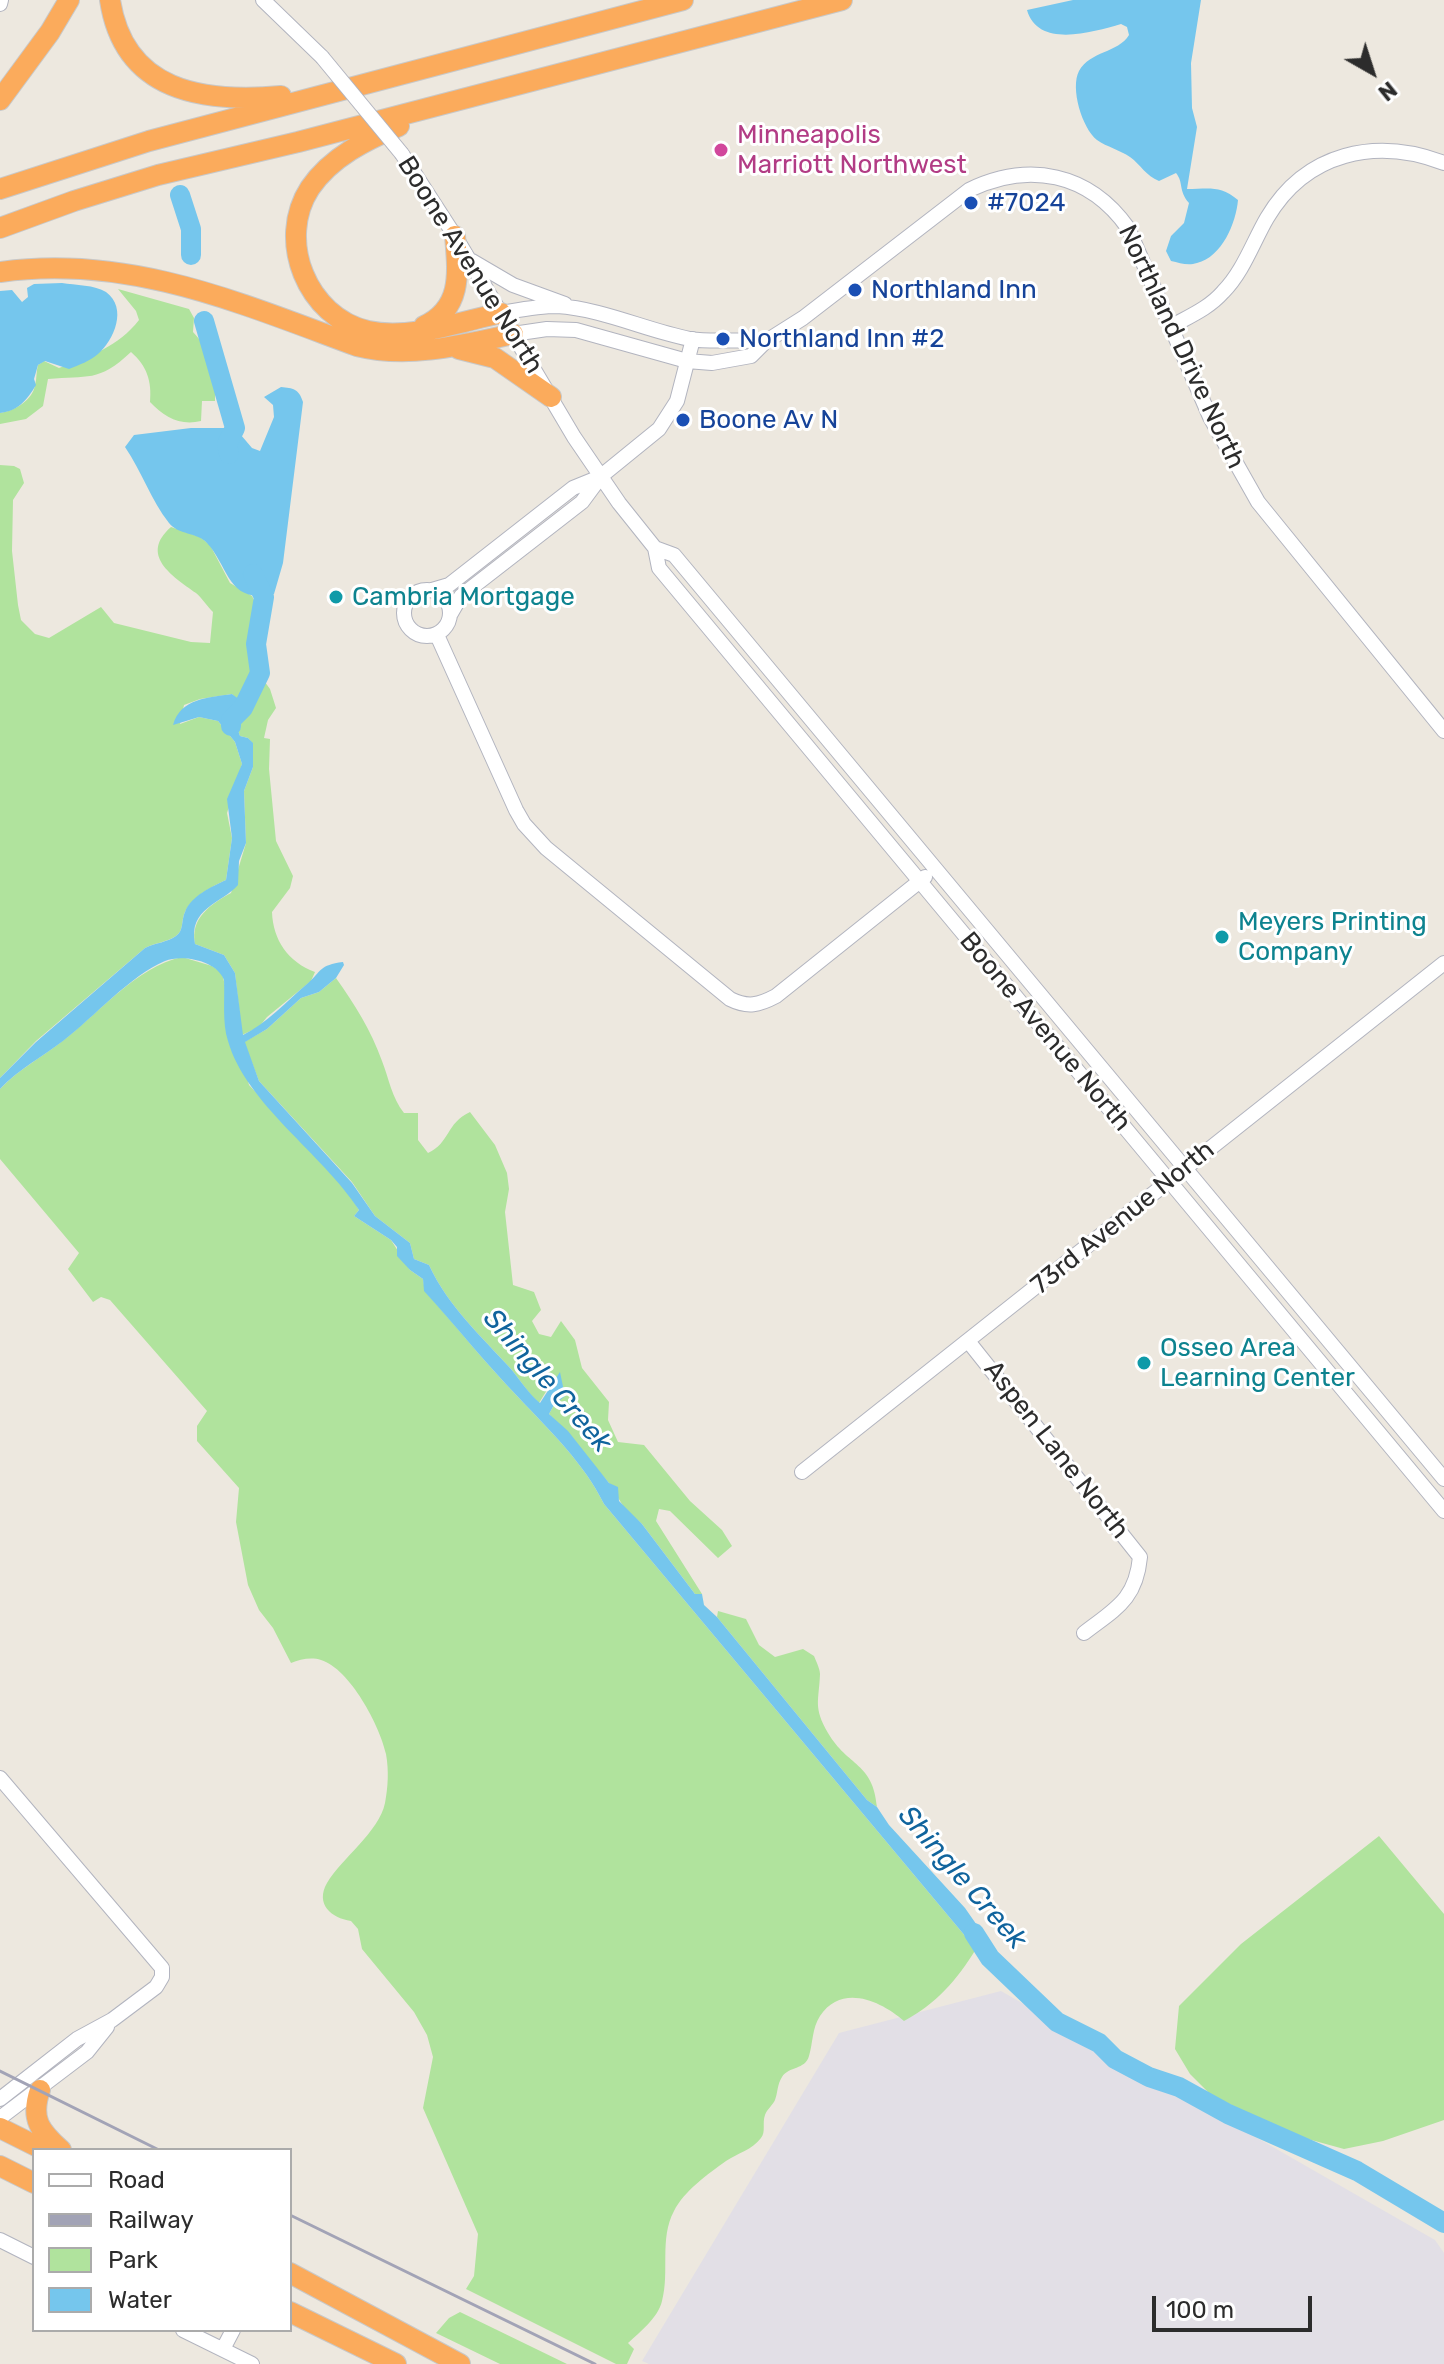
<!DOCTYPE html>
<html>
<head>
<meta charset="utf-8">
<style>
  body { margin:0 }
  #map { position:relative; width:1444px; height:2364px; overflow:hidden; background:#ede8df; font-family:Rubik,sans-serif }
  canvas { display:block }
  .legend { position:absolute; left:32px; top:2148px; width:260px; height:184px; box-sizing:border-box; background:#fff; border:2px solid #ababab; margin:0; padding:10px 14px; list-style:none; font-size:24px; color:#2c2c2c }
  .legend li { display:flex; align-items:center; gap:16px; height:40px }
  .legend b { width:40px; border:2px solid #ababab }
  .north { position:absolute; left:1332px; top:32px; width:80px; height:80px; -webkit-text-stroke:6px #fff; paint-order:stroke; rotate:141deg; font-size:22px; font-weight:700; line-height:32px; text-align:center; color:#2c2c2c }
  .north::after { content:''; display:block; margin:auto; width:28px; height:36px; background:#2c2c2c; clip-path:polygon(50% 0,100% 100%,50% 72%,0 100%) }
  .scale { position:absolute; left:1152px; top:2296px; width:160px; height:36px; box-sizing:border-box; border:4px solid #2c2c2c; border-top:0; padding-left:10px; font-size:24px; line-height:28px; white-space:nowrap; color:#2c2c2c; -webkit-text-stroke:6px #fff; paint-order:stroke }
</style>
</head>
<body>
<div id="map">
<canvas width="1444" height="2364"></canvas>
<ul class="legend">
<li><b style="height:10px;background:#fff"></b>Road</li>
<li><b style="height:10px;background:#a2a3b6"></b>Railway</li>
<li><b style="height:22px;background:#b0e39d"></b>Park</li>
<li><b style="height:22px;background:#75c6ed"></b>Water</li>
</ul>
<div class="north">N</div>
<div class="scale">100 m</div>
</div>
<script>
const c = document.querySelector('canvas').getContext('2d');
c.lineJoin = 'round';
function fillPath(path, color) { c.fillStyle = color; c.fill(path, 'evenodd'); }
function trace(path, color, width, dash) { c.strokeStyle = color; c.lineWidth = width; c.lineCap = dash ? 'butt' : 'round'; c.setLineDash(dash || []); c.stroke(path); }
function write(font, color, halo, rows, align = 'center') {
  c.font = font + ' Rubik,sans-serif'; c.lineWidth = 6; c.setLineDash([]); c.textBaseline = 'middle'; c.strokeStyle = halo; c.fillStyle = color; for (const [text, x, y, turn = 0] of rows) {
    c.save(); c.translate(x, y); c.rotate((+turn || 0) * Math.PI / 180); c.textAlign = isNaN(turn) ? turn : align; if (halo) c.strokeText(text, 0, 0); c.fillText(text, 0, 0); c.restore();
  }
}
const industrial = new Path2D(`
  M1001,1991L1435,2240L1444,2253V2364H649L642,2361L839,2033Z`);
const green = new Path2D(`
  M118,289L189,309L194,318L193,332C213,353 216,372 215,401H202L201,421C180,426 164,417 150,402C152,381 147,366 131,352C98,383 88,375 48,379L43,406L26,419L0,424V413C14,411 33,400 35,385C37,378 36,372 38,365L44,361L59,368C89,357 119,346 139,320L136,311Z
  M0,465L14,466L20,469L24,483L13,500L12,551L18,605L21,620L35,634L49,638L101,607L114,623L191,642L210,643L213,612C207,606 202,598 196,593C172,576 139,555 171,527L200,537L210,545L230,583L252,596L257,606L251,619L254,671L240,702L232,694L200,699L184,705L180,724L199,717L218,721L235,742L242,764L227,813L232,838L226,880C211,887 192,897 185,912C181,920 184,931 176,936C167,942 155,943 145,948L36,1041L0,1078Z
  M262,678L270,689L276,708L268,720L264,738L270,739L269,769L276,841L293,876L290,888L272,912C273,940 288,962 315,972L311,981L267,1017L259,1027L242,1035L235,973L224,955L195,944C190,918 211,904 231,893L246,843L244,791L253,767V744L248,738L240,736L236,725L249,706Z
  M182,957L212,966L222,973L249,1085L345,1187L359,1210L354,1216L391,1240L410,1270L423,1279L425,1291C456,1326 486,1364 519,1398C550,1431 584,1463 604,1504L976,1949C957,1980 936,2004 904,2021C881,2001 842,1983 820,2016C812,2028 813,2043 809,2056C805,2070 789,2066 782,2077C777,2085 778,2092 775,2100C773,2105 767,2109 765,2115C762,2123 766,2132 761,2138C752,2150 738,2153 726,2161C708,2174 684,2191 674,2211C659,2239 670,2272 662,2301C658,2318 640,2332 628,2343L634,2349L627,2364H616L466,2289L474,2276L478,2234L423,2108L433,2057L427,2035L414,2012L362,1949L358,1929L351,1921C331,1918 315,1904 327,1883C342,1858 379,1832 385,1803C388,1787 389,1771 386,1754C380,1726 350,1669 321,1660C312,1657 300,1659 291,1663L273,1628L259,1610L248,1585L236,1522L239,1488L197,1441V1426L207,1411L110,1300L101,1297L93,1302L68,1269L79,1253L0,1159V1089C18,1070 39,1059 60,1043C96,1016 137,966 182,957Z
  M336,978C355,1005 371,1030 382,1061C389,1079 392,1098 404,1113H418V1140L428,1153C450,1143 446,1123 470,1112L495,1145L507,1173L509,1189L505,1212L513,1285L534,1292L541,1310L532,1321L539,1334L551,1337L561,1321L575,1340L582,1368L609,1402L608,1420L618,1442L644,1445L690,1501L722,1530L732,1546L718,1558L670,1511L659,1509L656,1521L702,1594H695L642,1524L625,1509L609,1483L549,1414L554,1405L547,1390L539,1403C528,1393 521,1381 511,1369C481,1336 448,1306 429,1265L414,1259L410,1243L375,1216L352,1182L259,1081L244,1042L267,1029L301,998L319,992Z
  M718,1611L746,1619L759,1645L775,1657L803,1649L814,1656C816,1661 820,1669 820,1674C819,1701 813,1707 828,1733C848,1767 873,1762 877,1807L867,1800L717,1617Z
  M1379,1836L1444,1914V2120L1383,2141L1344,2149L1286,2133L1210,2094L1190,2074L1175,2049L1179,2006L1241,1944Z
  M460,2312L567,2364H500L436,2333L449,2318Z`);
const water = new Path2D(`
  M1073,0H1201L1191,63L1192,108L1197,127L1187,189C1209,189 1220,185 1238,200C1236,223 1222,257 1197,263C1188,266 1180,263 1171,261L1166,251L1171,236L1184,223L1189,203C1178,190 1184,183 1176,173L1159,181C1146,176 1141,165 1130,157C1120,150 1107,147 1097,140C1082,128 1070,88 1079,71C1090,51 1118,53 1129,35L1127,27L1121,24C1093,32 1038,49 1027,10Z
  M62,283C75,285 95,285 106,292C128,308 114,340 98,354C90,361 79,365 69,369L45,361L38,365L34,379L36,385C27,400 18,411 0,413V291L12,290L22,302L28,297L27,288L34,284Z
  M281,387C293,388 299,389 303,402L283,563L274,594C228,605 229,567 207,543C197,532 178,535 169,523C151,500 142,472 125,447L134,435L191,428H235L252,448L260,451L274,417L273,405L264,397Z
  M232,694L249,707L236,725L240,736L248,738L253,743V767L244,791L246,843L239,861L238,885C221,904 188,908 195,944L224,955L235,973L243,1035C266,1024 287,1001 307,984C322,971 319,965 343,962L344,965L336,978L319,992L301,998L267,1029L245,1042L259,1081L352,1183L375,1216L410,1243L414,1259L429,1265C448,1306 481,1336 511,1369C521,1381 528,1393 540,1403L560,1372L565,1396L554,1405L549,1414L568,1431L609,1483L618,1487L619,1501L642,1524L695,1594H702L704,1605L717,1617L867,1800L877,1807L889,1825L965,1908L988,1941V1960L976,1949L604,1504C584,1463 550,1431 519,1398C486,1364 456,1326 424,1291L423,1279L410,1270L397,1256V1247L391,1240L354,1216L359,1210C323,1154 246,1104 228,1041C222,1023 225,999 224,980C217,961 183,954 165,961C131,975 94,1017 63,1041C42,1057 19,1069 0,1089V1078L36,1042L145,948C155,943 168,942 176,936C184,931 181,920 185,912C191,896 211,887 226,880L232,838L227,799L242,764L235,742L218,721L199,717L173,725C181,698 207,698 232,694Z`);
const river = new Path2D(`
  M180,195L191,229V255
  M204,321L235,428L227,444L229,454
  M231,726V720L243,708L260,673L256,644L264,597L253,574
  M974,1933L990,1958L1057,2022L1099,2043L1115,2059L1149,2077L1179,2087L1228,2114L1357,2171L1444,2223`);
const minor = new Path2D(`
  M263,0L322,57
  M0,4L1,0
  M402,154L455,236L574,437L619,503L655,548L659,568L1444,1511
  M472,261L513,285L565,304
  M501,313C519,310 538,306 557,306C603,309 645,330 690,339C717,343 739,338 765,342
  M1172,326C1190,316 1209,308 1223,292C1243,272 1253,242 1267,218C1306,152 1376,137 1444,163
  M513,334L547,329L576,330L687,361L712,363L751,356L765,342L803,318L969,190C1029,161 1089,173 1128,228L1210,417L1258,502L1444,731
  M655,548L674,555L1444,1479
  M404 613a23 23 0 1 1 46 0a23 23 0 1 1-46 0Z
  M432,590L449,585L573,488L600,477L659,429L677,401L693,339
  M450,615L461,596L582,502L599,479
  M437,635L516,810L524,824L546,848L730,999C748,1008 759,1005 776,996L925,877
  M968,1341L1140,1557C1136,1600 1115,1609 1084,1633
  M802,1472L1444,963
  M0,1778L162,1968V1977L156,1987L112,2020L77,2039L0,2099
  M0,2118L87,2052L107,2027
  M0,2240L34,2257
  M183,2330L252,2364
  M223,2349L233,2330`);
const highway = new Path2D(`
  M110,0C124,92 203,103 281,96
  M0,100L50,32L69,0
  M399,126C366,140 331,157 310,188C276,240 307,317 368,331C410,340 459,322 501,313
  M0,189L149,141L683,0
  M0,228L74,201L158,175L298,142L842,0
  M0,272C128,254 240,303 357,346C408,359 463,345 513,334
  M424,326C463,308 458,272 455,236
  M459,349L495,358L551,397
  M40,2090C30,2119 40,2131 61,2150
  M0,2128L44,2150
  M0,2166L34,2183
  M290,2273L460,2364
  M290,2312L396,2364`);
const rail = new Path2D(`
  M0,2071L159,2150
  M290,2215L595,2364`);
const minorBridge = new Path2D(`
  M322,57L402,154`);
const markers = [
  [721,150,8,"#d1479c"],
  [971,203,8,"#1a4fb4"],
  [855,290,8,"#1a4fb4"],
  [723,339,8,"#1a4fb4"],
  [683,420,8,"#1a4fb4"],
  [336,597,8,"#0f9aa8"],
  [1222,937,8,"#0f9aa8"],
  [1144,1363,8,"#0f9aa8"]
];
const hotelNames = [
  ["Minneapolis",737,135],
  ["Marriott Northwest",737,165]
];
const transitNames = [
  ["#7024",987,203],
  ["Northland Inn",871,290],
  ["Northland Inn #2",739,339],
  ["Boone Av N",699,420]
];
const streetNames = [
  ["Boone Avenue North",470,265,58],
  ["Northland Drive North",1181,347,65],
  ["Boone Avenue North",1045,1032,50],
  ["73rd Avenue North",1123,1218,-39],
  ["Aspen Lane North",1056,1450,52]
];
const cultureNames = [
  ["Cambria Mortgage",352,597],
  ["Meyers Printing",1238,922],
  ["Company",1238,952],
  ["Osseo Area",1160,1348],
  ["Learning Center",1160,1378]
];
const waterNames = [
  ["Shingle Creek",547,1381,49],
  ["Shingle Creek",962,1878,49]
];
fillPath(industrial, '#e2dfe6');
fillPath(green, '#b0e39d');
fillPath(water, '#75c6ed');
trace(river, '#75c6ed', 20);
trace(minor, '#b2b4bf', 16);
trace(highway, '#c8c8c8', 22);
trace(minor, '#fff', 14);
trace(highway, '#fbab5c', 20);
trace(rail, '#a2a3b6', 3);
trace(minorBridge, '#b2b4bf', 16, []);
trace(minorBridge, '#fff', 14);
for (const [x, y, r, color] of markers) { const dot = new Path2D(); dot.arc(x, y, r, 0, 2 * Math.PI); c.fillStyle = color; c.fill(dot); trace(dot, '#fff', 3); }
write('26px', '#b23c85', '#fff', hotelNames, 'left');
write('26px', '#164399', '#fff', transitNames, 'left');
write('26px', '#2c2c2c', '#fff', streetNames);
write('26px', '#0d838f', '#fff', cultureNames, 'left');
write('italic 28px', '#10649d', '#fff', waterNames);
</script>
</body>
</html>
